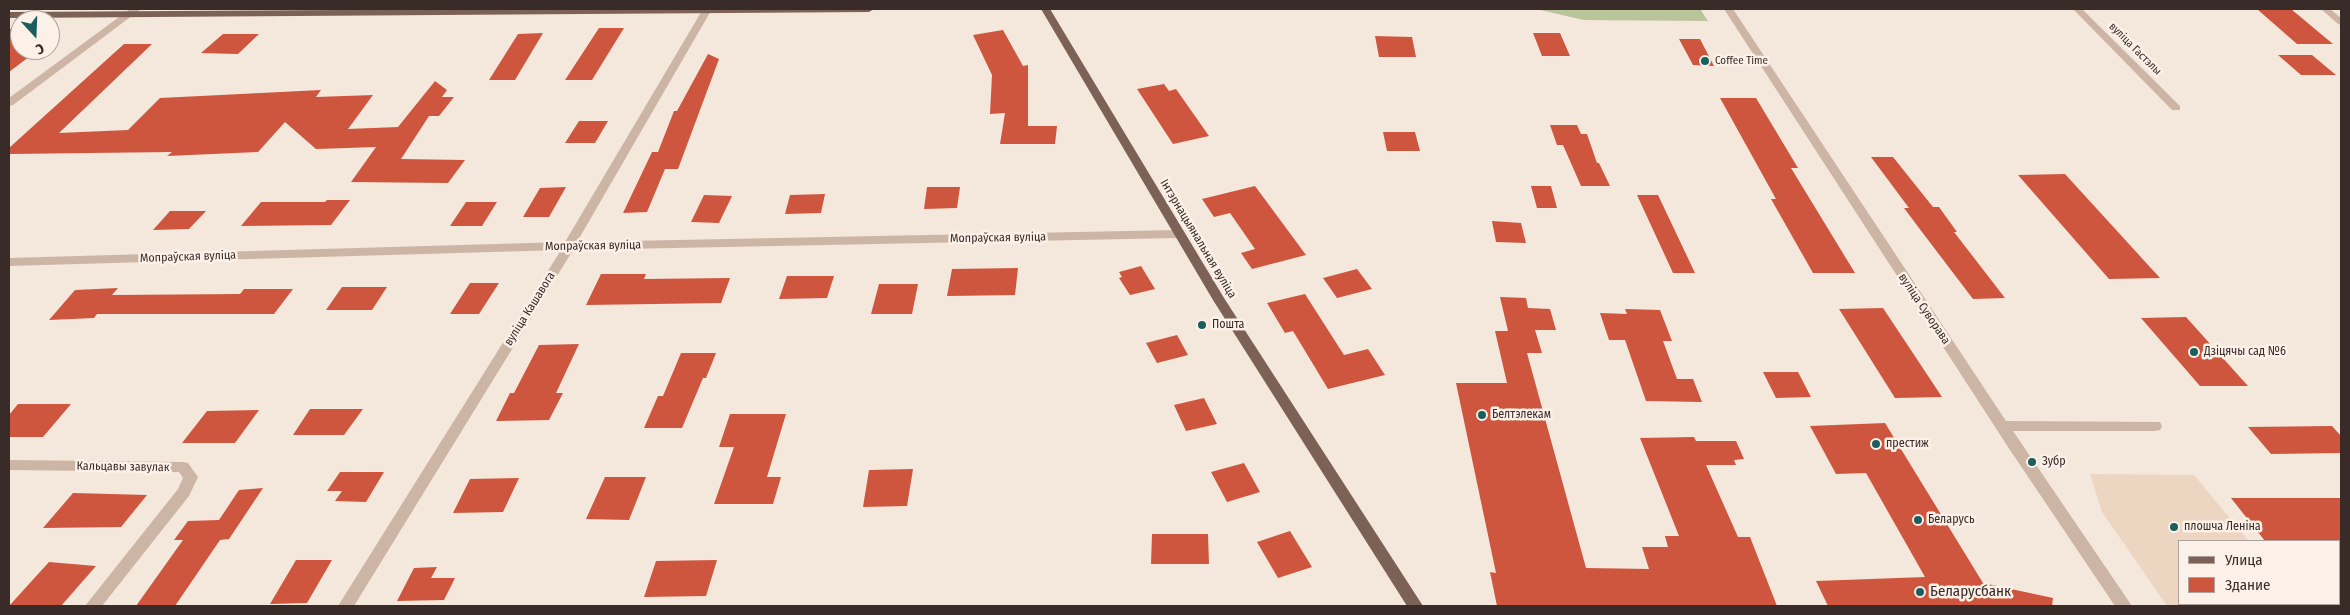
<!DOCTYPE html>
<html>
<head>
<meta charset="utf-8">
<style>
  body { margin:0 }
  #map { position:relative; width:2350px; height:615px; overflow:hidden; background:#f4e7db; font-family:"Fira Sans Condensed",sans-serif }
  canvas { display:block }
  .frame { position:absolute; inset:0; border:10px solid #392c28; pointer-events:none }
  .legend { position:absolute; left:2178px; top:540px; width:162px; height:65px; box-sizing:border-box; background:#fbf1e8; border:1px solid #ada29b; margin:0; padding:6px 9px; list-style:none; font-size:15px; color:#392c28 }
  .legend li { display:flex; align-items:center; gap:10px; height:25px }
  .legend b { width:25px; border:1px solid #ada29b }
  .north { position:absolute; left:10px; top:10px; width:50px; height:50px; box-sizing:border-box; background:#fbf1e8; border:1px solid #ada29b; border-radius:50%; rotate:160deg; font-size:14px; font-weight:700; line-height:20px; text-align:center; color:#392c28 }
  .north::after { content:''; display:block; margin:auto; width:18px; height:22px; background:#1a5e5d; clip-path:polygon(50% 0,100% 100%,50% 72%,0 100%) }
</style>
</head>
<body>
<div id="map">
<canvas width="2350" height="615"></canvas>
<div class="frame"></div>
<ul class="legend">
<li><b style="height:6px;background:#7c6157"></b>Улица</li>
<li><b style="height:14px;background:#cf563e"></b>Здание</li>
</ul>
<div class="north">С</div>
</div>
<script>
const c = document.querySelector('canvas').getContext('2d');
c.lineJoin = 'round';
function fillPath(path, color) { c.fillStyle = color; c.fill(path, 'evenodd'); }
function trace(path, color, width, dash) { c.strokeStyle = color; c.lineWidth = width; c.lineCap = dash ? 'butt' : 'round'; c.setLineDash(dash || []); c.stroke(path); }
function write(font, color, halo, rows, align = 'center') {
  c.font = font + ' "Fira Sans Condensed",sans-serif'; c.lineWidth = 5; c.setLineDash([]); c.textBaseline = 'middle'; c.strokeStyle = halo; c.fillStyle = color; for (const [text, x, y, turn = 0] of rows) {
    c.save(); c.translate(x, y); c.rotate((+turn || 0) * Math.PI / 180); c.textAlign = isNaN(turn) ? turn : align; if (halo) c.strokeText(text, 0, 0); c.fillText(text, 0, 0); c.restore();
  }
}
const green = new Path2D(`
  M1536,9H1700L1708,21L1584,20Z`);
const plaza = new Path2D(`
  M2090,474L2194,475L2249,541H2179V604H2300L2302,606H2167L2102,512Z`);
const building = new Path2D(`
  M2257,9H2291L2333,44H2297Z
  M599,28H624L592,80H565Z
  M9,29H20V50H38L9,72Z
  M1003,30L1023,66L1028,65V126H1057L1055,144H1000L1005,113L990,114L992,75L973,35Z
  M543,33L515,80H489L518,34Z
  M1533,33H1560L1570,56H1542Z
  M223,34H259L238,54L201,53Z
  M1375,36L1412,37L1416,57H1379Z
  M1679,39H1700L1714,66L1693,65Z
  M124,44H152L59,133L128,130L160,98L321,90L316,97L373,95L348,129L398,127L435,81L447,90L442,97H454L439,116H429L401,159L465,160L448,183L351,182L376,147L316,149L285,122L258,152L167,156L172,152L9,154V148Z
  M708,54L719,59L678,169H665L647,212L623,213L652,152H658L674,111H677Z
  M2278,55H2312L2336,75H2301Z
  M1164,84L1169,91L1176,89L1209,136L1173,144L1137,89Z
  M1720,98H1756L1798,168H1791L1855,273H1813L1771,199H1776Z
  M579,121H608L595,143H565Z
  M1550,125H1577L1581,134H1587L1597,163H1599L1610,186H1581L1563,145H1557Z
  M1383,132H1415L1420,151H1387Z
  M1871,157H1893L1933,207H1939L1957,232H1954L2005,298L1973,299L1922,232L1904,208H1909Z
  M2065,174L2160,278L2109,279L2018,175Z
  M1255,186L1306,255L1252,269L1241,253L1255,249L1230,213L1214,217L1202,199Z
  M1531,186H1551L1557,208H1537Z
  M566,187L549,217H523L540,188Z
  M927,187H960L957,208L924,209Z
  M825,194L821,213L785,214L790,195Z
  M704,195L732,196L719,223L691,222Z
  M1637,195H1658L1695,273H1673Z
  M327,200H350L331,225L241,226L261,202H325Z
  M466,202H497L482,226H450Z
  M170,211H206L189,229L153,230Z
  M1492,221L1521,223L1526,243L1496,242Z
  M1141,266L1155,289L1130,295L1119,278L1122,277L1119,272Z
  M1018,268L1015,295L947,296L952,269Z
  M1357,269L1372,289L1337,298L1323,278Z
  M601,274H646L644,279L730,278L721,303L586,305Z
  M787,276H834L827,298L779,299Z
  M470,283H499L479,314H450Z
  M879,284H918L912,314H871Z
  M342,287H387L372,310H326Z
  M118,288L112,295L240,294L244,289H293L274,314H97L94,318L49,320L75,290Z
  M1305,294L1344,355L1368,349L1385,375L1328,389L1293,331L1285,333L1267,303Z
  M1500,297L1526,298L1528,308L1550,309L1556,330H1535L1542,353H1527L1586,568L1649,569L1642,547H1668L1665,536H1679L1640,438L1694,437L1696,441H1736L1744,459L1734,460L1736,465H1706L1738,537H1750L1777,606H1497L1490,572L1496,573L1456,383H1507L1495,331H1508Z
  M1883,308L1942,397L1895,398L1839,309Z
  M1625,309L1660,310L1672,341H1663L1677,379H1693L1702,402L1646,401L1625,340H1609L1600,313L1627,314Z
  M2186,317L2248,386H2200L2141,318Z
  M1177,335L1188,355L1157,363L1146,343Z
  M579,344L556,393H563L549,420L496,421L510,393H514L539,345Z
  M681,353H716L706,378H703L682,428H644L658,396H663Z
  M1763,372H1798L1811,397L1776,398Z
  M1204,398L1217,424L1186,431L1174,405Z
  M18,404H71L43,437H9V415Z
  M310,409H363L344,435H293Z
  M259,410L235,443H182L207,411Z
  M730,414H786L767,477H781L773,504H714L734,447H719Z
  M1885,423L1983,583L2053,598L2052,606H1828L1816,581L1925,577L1866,473L1836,474L1810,426Z
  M2332,426L2341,436V453L2271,454L2248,427Z
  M1244,463L1260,492L1227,502L1211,472Z
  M913,469L907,506L863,507L869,470Z
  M340,472H384L366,502L335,501L342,491H327Z
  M605,477H646L629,520L586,519Z
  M519,478L503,512L453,513L470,479Z
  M263,488L229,539L220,540L175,606H136L183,540H174L188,521L219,520L239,490Z
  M73,493L147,495L121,527L43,528Z
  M2231,498H2341V541H2265Z
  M1290,531L1312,567L1278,578L1257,542Z
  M1152,534H1208L1209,564H1151Z
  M296,560H332L307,603L270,604Z
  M717,560L706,596L644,597L656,561Z
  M49,562L96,566L61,606H9Z
  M437,567L431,578H455L444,600L397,601L414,568Z`);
const minor = new Path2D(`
  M130,9H141L13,105L9,106V98Z
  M703,9H712L577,242L1178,230L1184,234L1178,238L573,250L354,606H338L561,250L9,266V258L565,242Z
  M1724,9H1733L2006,421L2160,422L2162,426L2160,430L2155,431H2013L2132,606H2115L2010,450Z
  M2073,9H2082L2180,106V110H2172Z
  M2321,9H2330L2341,18V25L2338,24Z
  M9,460L183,462L188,463L198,477L189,496L102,606H85L178,489L183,478L179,472L9,470Z`);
const major = new Path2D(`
  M506,9H874L869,12L9,18V12Z
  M1041,9H1050L1224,298L1423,606H1407L1213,300Z`);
const markers = [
  [1705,61,5,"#1a5e5d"],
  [1202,325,5,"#1a5e5d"],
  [2194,352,5,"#1a5e5d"],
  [1482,415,5,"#1a5e5d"],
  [1876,444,5,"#1a5e5d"],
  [2032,462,5,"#1a5e5d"],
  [1918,520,5,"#1a5e5d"],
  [2174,527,5,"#1a5e5d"],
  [1920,592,5,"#1a5e5d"]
];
const farStreetnames = [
  ["вуліца Гастэлы",2135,49,45]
];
const farPoinames = [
  ["Coffee Time",1715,61]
];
const streetNames = [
  ["Мопраўская вуліца",998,238,-1],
  ["Інтэрнацыянальная вуліца",1198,239,59],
  ["Мопраўская вуліца",593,246,-1],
  ["Мопраўская вуліца",188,257,-2],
  ["вуліца Кашавога",530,309,-58],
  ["вуліца Суворава",1924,309,56],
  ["Кальцавы завулак",123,467,1]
];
const poiNames = [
  ["Пошта",1212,325],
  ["Дзіцячы сад №6",2204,352],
  ["Белтэлекам",1492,415],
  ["престиж",1886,444],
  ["Зубр",2042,462],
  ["Беларусь",1928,520],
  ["плошча Леніна",2184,527]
];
const nearPoinames = [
  ["Беларусбанк",1930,592]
];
fillPath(green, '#b9c49a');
fillPath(plaza, '#edd6c1');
fillPath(building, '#cf563e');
fillPath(minor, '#cdb5a6');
fillPath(major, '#7c6157');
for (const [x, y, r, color] of markers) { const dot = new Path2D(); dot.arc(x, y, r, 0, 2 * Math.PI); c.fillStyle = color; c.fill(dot); trace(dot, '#fbf1e8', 2); }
write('11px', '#392c28', '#fbf1e8', farStreetnames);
write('11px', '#392c28', '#fbf1e8', farPoinames, 'left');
write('12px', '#392c28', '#fbf1e8', streetNames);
write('12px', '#392c28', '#fbf1e8', poiNames, 'left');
write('15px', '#392c28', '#fbf1e8', nearPoinames, 'left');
</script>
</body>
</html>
